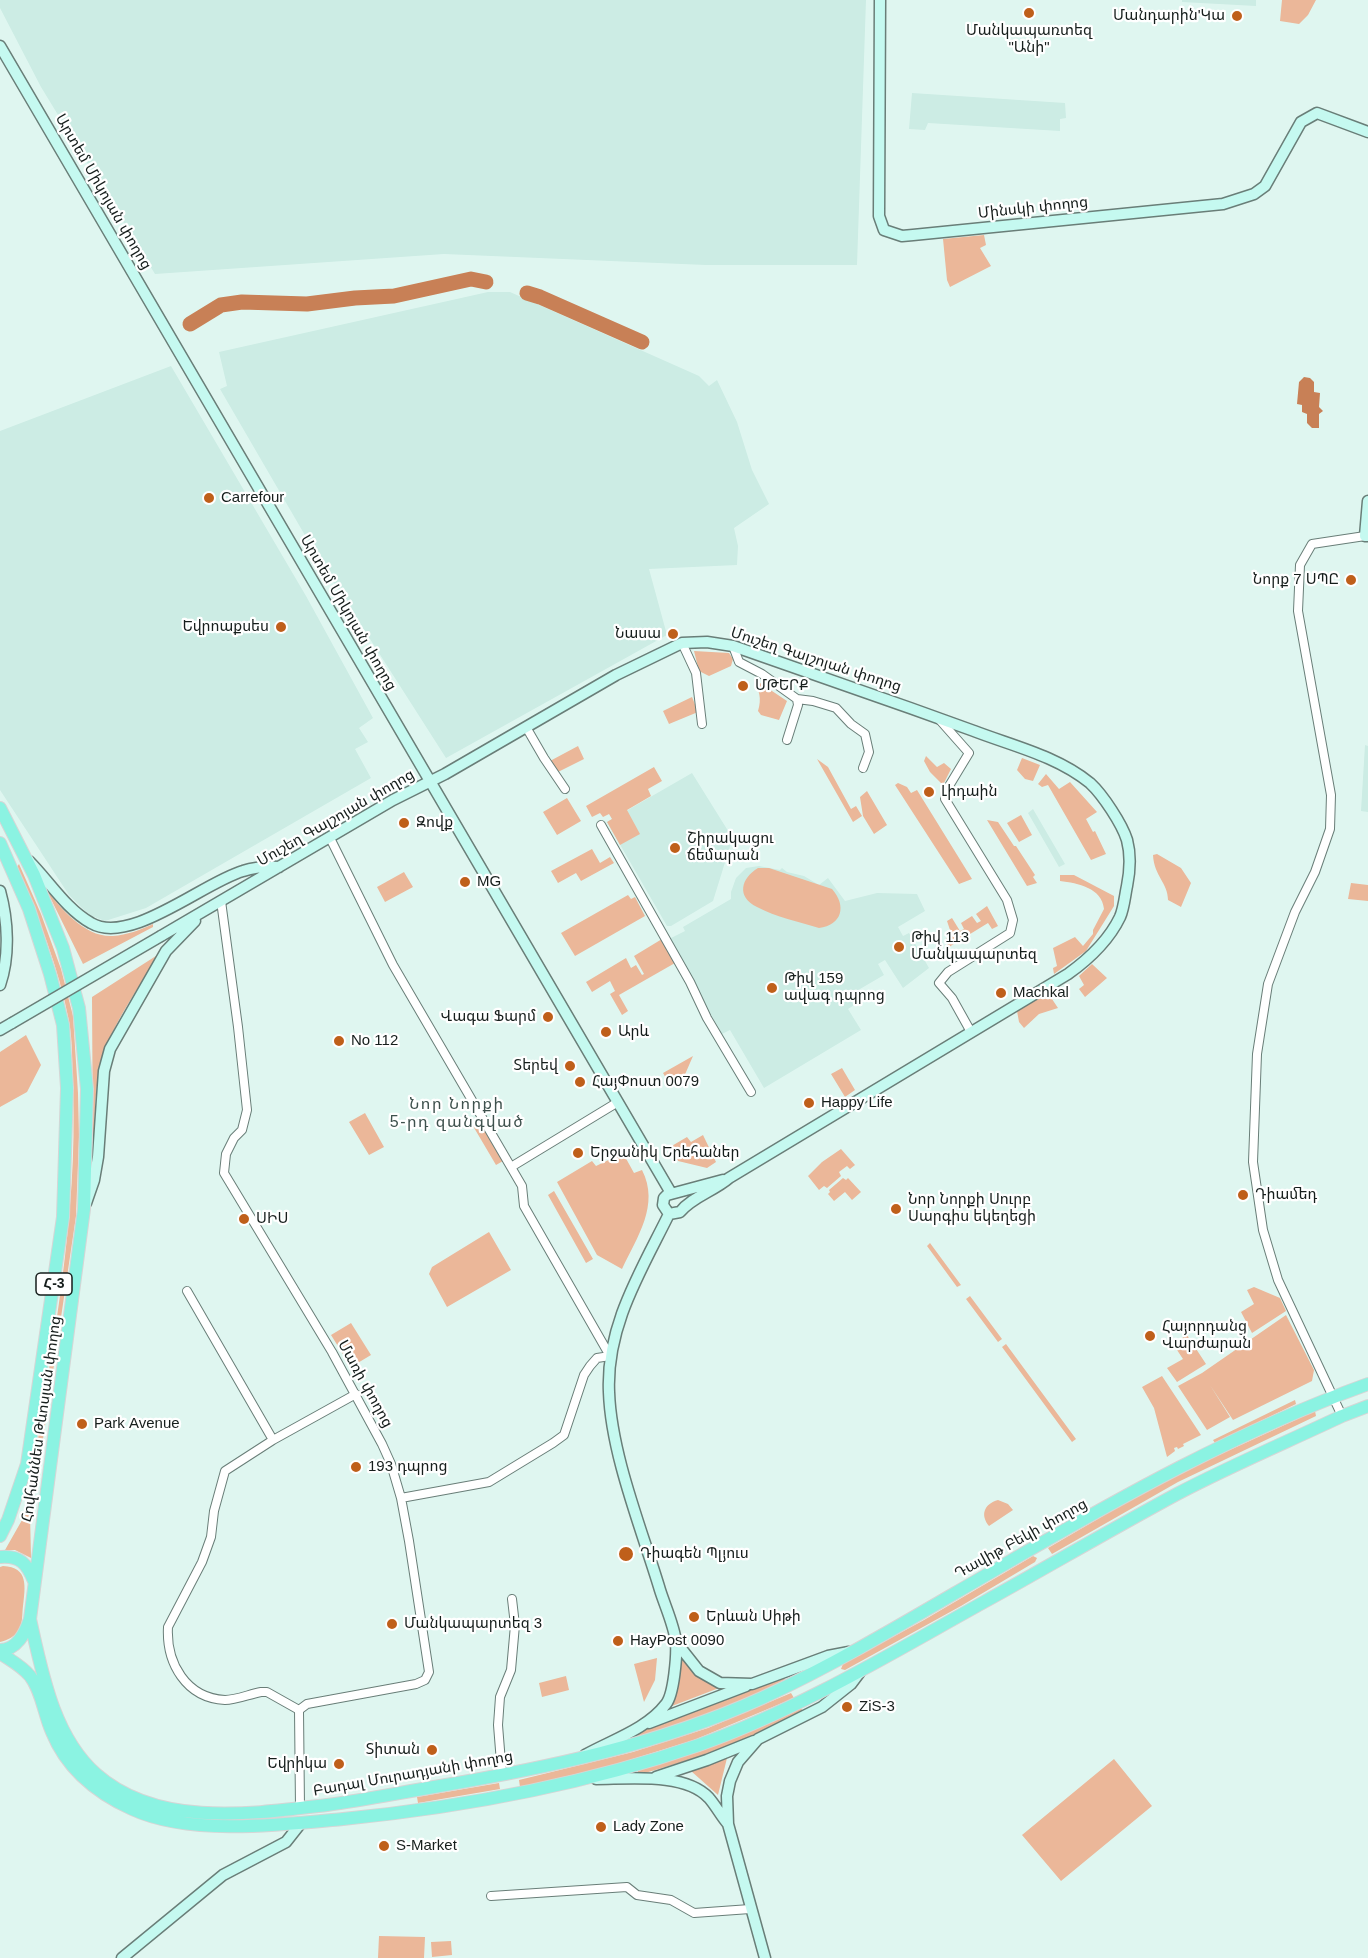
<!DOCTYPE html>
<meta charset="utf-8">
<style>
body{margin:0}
canvas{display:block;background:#dff6f0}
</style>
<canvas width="1368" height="1958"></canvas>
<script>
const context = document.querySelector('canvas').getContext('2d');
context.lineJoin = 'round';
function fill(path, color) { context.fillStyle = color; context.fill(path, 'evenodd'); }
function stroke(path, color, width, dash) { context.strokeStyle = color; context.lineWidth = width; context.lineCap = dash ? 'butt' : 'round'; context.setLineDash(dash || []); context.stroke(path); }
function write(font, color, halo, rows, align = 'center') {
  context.font = font + ' Helvetica,"Noto Sans Armenian",sans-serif'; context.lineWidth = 4.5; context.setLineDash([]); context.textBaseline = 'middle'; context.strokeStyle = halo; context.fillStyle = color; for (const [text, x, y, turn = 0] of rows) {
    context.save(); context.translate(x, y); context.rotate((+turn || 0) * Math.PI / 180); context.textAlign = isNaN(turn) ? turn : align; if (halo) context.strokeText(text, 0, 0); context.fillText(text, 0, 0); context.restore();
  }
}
fill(new Path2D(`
 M0,0H866L857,265H706L444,254L155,274L41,87L0,8Z
 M1182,0H1256V6L1182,2Z
 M912,93L1065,103L1066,118L1060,119V131L928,123L925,130L909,129Z
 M488,292H510L699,376L709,386L717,380L737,422L752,470L769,504L734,528L738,546L737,565L649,569L667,635L446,758L317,556L220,389L227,386L219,352Z
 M171,366L306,596L373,718L359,728L368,742L355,749L371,778L146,908L105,921L89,915L69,895L0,790V431Z
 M1365,745L1368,746V812L1361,811Z
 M692,773L730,834L732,840L713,901L671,926H667L607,822Z
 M1033,809L1065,864L1059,867L1028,813Z
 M759,866L780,870L782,868L787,872L804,876L819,885L828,878L845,901L877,893L917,894L925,911L898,927L903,936L909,933L929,968L903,988L885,960L878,964L884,975L860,989L865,998L848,1009L861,1030L764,1088L730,1030L722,1034L669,939L685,931L683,927L731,899V892L736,878L746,868Z`), '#ccece4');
fill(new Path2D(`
 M1282,0H1316L1308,15L1299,24L1280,21Z
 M984,235L986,245L980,248L991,266L950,287L947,280L943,239Z
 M694,651L729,653L733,659L731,666L709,676L699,671Z
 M754,679L787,701L779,720L761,715L758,711C762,698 759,691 754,679Z
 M692,697L698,712L669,724L663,711Z
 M578,746L584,759L556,773L550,761Z
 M926,756L937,767L944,763L951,769L943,785L930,772L924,761Z
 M1022,758L1040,765L1033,781L1025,779L1017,770Z
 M817,759L828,767L851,809L856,806L862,816L853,822Z
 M654,767L662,781L648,789L651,796L627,810L640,834L620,845L607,822L612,819L609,814L603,817L600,813L592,817L586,806Z
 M1046,774L1059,789L1070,782L1097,812L1086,819L1093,832L1095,831L1106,854L1091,860L1048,785L1042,787L1038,784Z
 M898,783L907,787L911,793L917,790L972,879L959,884L895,785Z
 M867,791L887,825L874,834L863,816L860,797Z
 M567,798L581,821L557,835L543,812Z
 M1021,815L1032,835L1019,842L1007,823Z
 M987,820L998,822L1014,846H1016L1035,875L1033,877L1037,883L1027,886Z
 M592,849L600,863L610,857L614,863L581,881L576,873L558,883L551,871Z
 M1157,854L1181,868L1191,883L1181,907L1168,900C1168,883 1154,876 1153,855Z
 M19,864L41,914L61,969L73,1016L78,1093L79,1137L76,1216L38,1473L33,1472C52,1345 78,1217 73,1089C72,1066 73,1043 69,1021C59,968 38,916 17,867Z
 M758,868H769L832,889C847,906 842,925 819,928C799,922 776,917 757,907C736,897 741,878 758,868Z
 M404,872L413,887L385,902L377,887Z
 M1060,875H1074L1114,896V906L1086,951L1054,974L1053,968L1057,966L1053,948L1075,937L1083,946L1093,934V930L1104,909C1102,888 1078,883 1060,881Z
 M1351,883L1368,885V901L1348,899Z
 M46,889C61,909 86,938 113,936C127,935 140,930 153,924V927L83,964Z
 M628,895L631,899L635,897L645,916L575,956L561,933Z
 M987,906L998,926L992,929L988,923L949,947L945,940L951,933L947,921L952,918L960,931L964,929L961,923L972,916L977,923L981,921L976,914Z
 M662,939L675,963L619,995L628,1011L622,1015L610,994L615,991L610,981L592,992L586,982L626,958L631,968L636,965L642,975L644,974L634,956Z
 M159,954C141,984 110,1028 102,1060C93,1092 95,1128 93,1161L92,997Z
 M1092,964L1107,978L1085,997L1079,989L1084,985L1079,976Z
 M1048,993L1058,1008L1039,1014L1024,1028L1019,1022L1017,1011Z
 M26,1035L41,1065L27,1092L0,1107V1052Z
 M693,1056L680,1086L676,1081L670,1085L663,1073Z
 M842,1068L855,1090L845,1097L831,1074Z
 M365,1113L384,1147L369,1155L349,1122Z
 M481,1122L503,1161L496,1165L473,1126Z
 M703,1135L716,1162L707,1168L678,1161L670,1147L687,1137L691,1142Z
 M841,1149L855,1165L850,1169L847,1166L839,1172L841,1176L827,1188L824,1186L819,1190L808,1176L822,1162Z
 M623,1153L634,1173L642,1170C660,1205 637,1237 622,1269L597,1255L557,1182L592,1161L596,1166Z
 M843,1178L846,1180L848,1178L861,1192L852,1200L845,1192L834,1201L828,1194L830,1192L829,1190Z
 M554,1191L593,1259L586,1263L548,1195Z
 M489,1232L511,1270L447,1307L429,1274L432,1267Z
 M930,1243L961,1285L957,1287L927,1246Z
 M1254,1287L1280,1298L1286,1311L1252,1333L1241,1312L1254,1304L1247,1290Z
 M970,1296L1002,1339L998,1342L966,1299Z
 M1286,1315L1314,1370L1312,1381L1233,1420L1210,1385L1230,1417L1207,1430L1178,1386L1202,1373Z
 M351,1323L371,1355L351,1367L331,1335Z
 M1187,1335L1206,1364L1177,1382L1167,1368L1183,1359L1173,1344Z
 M1006,1344L1076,1439L1072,1442L1002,1347Z
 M1162,1376L1201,1435L1183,1444L1184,1446L1178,1449L1177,1447L1174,1448L1175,1451L1167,1457L1154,1408L1142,1387Z
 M1295,1400L1296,1404L1215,1443L1213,1440Z
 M1315,1411L1316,1416L1178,1482L1052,1554L1048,1548L1132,1499L1208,1460Z
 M998,1500L1008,1504L1013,1510L989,1526C980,1515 984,1504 998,1500Z
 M26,1513L30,1514L31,1558L15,1550H5Z
 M1033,1556L1037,1558L1035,1562L961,1606L845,1670L841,1669L843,1664L924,1620Z
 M3,1566C29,1567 25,1587 23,1606C22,1613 23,1623 19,1629C15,1637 8,1640 0,1642V1567Z
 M680,1654L719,1688L672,1706L678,1683Z
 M657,1658L655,1680L644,1702L634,1664Z
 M566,1676L569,1690L542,1697L539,1683Z
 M783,1676L786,1682L720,1710L635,1738L634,1735L649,1727Z
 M791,1693L794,1698L694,1740L607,1767L520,1787L519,1780L633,1752L708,1728Z
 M801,1708L804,1713C750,1740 696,1759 638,1775V1771Z
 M727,1758L718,1795L691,1771Z
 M1114,1759L1152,1806L1061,1881L1022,1835Z
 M499,1783L500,1789L418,1803L417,1797Z
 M379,1936L425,1937L424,1958H378Z
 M451,1941L452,1955L432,1957L431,1942Z`), '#ebb799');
fill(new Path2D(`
 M1304,377L1310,378L1314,382V392L1320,393L1319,407L1323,411L1319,414V428H1312L1307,423V414L1302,412V405L1297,404L1299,382Z`), '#c88056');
stroke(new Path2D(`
 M527,293L540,297L642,342
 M190,324L221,305L242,302L307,304L355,298L394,296L471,279L486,282`), '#c88056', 15);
const street = new Path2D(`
 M682,643L696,673L702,724
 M733,646L739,662L762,674L797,699L798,705L787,740
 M797,699L813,701L836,708L851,724L865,734L869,752L863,768
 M938,718L969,753L946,791L945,799L1007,900L1013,920L1010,933L948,972L939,983L952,998L971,1032
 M526,727L544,758L565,789
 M601,825L690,982L707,1018L751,1092
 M330,838L393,965L522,1186L524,1206L610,1356L597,1358L590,1366L584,1375L564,1435L553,1443L489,1482L401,1498
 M221,901L238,1027L247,1110L242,1130L234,1138L226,1154L224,1173L332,1352L382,1444L391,1464L401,1498L409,1541L429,1672L425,1680L416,1684L307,1704L299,1710
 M511,1167L618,1102
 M187,1291L273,1440
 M1342,1416L1278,1280L1263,1230L1253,1162L1257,1054L1268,984L1295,912L1315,872L1330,829L1331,795L1298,611L1300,565L1312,544L1365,536
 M299,1710L267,1692H261C250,1694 236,1700 225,1700C186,1698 166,1663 168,1627L202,1562L211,1537L214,1511L225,1471L273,1440L356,1394
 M299,1710L300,1808
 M502,1775L498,1725L500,1697L511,1670L515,1625L512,1599
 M491,1896L627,1887L637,1895L671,1900L694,1913L750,1909`);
const secondary = new Path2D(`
 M880,0L879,216L884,230L902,236L913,235L1223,204L1254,194L1265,186L1301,122L1317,113L1368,132
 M0,46L671,1193
 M1368,501L1365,536H1368
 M29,861C49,881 66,909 91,923C130,946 204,882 243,871C255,867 266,866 279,867
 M0,891C8,920 10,956 0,985
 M161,936L393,800L445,774L616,675L682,643L707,642L733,646C814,674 894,702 974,731C1013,746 1057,756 1090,783C1103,795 1122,824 1127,840C1131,855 1130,871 1127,886C1125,895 1124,908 1120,917C1109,940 1089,959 1068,974L729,1178C714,1191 692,1197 680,1212L669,1214
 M0,1030L12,1023
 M86,1203L94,1180L98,1157L104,1071L110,1049L166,951L195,921
 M669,1214L663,1205L664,1198L667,1195L723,1180
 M676,1642L699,1671L720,1683L752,1684L828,1656L849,1652
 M649,1723L746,1686
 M585,1755C612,1740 647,1729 666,1704C674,1694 677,1655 676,1642C674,1625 665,1606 660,1590C642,1530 611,1454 609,1392C606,1326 641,1271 669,1214
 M656,1777L707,1760L754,1741
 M596,1779C628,1779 685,1772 709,1798C716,1806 721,1816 728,1824
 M122,1958L223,1875L286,1842L301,1823
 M765,1958L728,1824L727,1796L730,1781L738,1762L758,1739L822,1707L851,1684L860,1672`);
const primary = new Path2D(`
 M0,808L34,875L63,948L79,1008L87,1089L84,1209L30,1619C25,1633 17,1650 0,1650
 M0,843L29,909L50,974L63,1025L67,1088L63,1217L27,1464L8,1520L0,1536
 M0,1557C20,1555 27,1564 34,1581
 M30,1619C42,1672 53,1736 96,1774C157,1828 252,1814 327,1805C363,1800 398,1793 434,1787C546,1768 658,1745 762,1698C844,1660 922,1612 1000,1567C1117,1499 1240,1430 1368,1384
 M0,1653C10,1660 22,1666 30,1676C42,1691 44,1715 52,1732C67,1769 97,1793 132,1809C190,1836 281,1825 343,1819C464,1807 583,1785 699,1745C800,1709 892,1653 984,1602C1049,1566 1112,1529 1177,1494C1230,1466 1287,1442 1342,1416L1368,1406`);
stroke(street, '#697e78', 10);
stroke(secondary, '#697e78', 13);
stroke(primary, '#d5d6d6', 14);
stroke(street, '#fff', 8);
stroke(secondary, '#c5f9f0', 10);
stroke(primary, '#8bf3e2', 12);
const secondaryBridge = new Path2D(`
 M12,1023L161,936`);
stroke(secondaryBridge, '#697e78', 13, []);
stroke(secondaryBridge, '#c5f9f0', 10);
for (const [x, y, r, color] of [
 [1029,13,6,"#bf5f1a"],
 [1237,16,6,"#bf5f1a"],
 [209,498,6,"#bf5f1a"],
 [1351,580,6,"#bf5f1a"],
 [281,627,6,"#bf5f1a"],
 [673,634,6,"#bf5f1a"],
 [743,686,6,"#bf5f1a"],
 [929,792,6,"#bf5f1a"],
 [404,823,6,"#bf5f1a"],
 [675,848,6,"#bf5f1a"],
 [465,882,6,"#bf5f1a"],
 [899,947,6,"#bf5f1a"],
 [772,988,6,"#bf5f1a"],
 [1001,993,6,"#bf5f1a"],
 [548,1017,6,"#bf5f1a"],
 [606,1032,6,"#bf5f1a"],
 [339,1041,6,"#bf5f1a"],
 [570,1066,6,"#bf5f1a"],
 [580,1082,6,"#bf5f1a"],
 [809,1103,6,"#bf5f1a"],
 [578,1153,6,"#bf5f1a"],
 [1243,1195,6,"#bf5f1a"],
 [896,1209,6,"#bf5f1a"],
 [244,1219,6,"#bf5f1a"],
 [1150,1336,6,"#bf5f1a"],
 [82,1424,6,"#bf5f1a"],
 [356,1467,6,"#bf5f1a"],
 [626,1554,8,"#bf5f1a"],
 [694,1617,6,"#bf5f1a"],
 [392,1624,6,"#bf5f1a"],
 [618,1641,6,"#bf5f1a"],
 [847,1707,6,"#bf5f1a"],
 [432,1750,6,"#bf5f1a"],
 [339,1764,6,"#bf5f1a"],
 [601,1827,6,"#bf5f1a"],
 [384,1846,6,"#bf5f1a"]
]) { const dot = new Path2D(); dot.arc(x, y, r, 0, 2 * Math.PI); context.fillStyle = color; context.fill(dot); stroke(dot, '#fff', 2); }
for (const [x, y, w] of [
 [54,1284,36]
]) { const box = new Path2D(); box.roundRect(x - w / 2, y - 11, w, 22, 4.5); context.fillStyle = '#fff'; context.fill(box); stroke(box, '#161e1c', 1.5); }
write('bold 14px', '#161e1c', null, [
 ["Հ-3",54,1284]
]);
write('15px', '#161e1c', '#fff', [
 ["Մանդարին'Կա",1225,16,"right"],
 ["Մանկապառտեզ",1029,31,"center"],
 ["\"Անի\"",1029,48,"center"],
 ["Carrefour",221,498],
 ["Նորք 7 ՍՊԸ",1339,580,"right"],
 ["Եվրոաքսես",269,627,"right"],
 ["Նասա",661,634,"right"],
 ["ՄԹԵՐՔ",755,686],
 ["Լիդաին",941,792],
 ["Զովք",416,823],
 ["Շիրակացու",687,839],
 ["ճեմարան",687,856],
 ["MG",477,882],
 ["Թիվ 113",911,938],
 ["Մանկապարտեզ",911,955],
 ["Թիվ 159",784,979],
 ["ավագ դպրոց",784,996],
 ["Machkal",1013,993],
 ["Վագա Ֆարմ",536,1017,"right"],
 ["Արև",618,1032],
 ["No 112",351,1041],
 ["Տերեվ",558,1066,"right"],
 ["ՀայՓոստ 0079",592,1082],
 ["Happy Life",821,1103],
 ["Երջանիկ Երեհաներ",590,1153],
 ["Դիամեդ",1255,1195],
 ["Նոր Նորքի Սուրբ",908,1200],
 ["Սարգիս եկեղեցի",908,1217],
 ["ՍԻՍ",256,1219],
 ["Հայորդանց",1162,1327],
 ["Վարժարան",1162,1344],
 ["Park Avenue",94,1424],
 ["193 դպրոց",368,1467],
 ["Դիագեն Պլյուս",640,1554],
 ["Երևան Սիթի",706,1617],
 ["Մանկապարտեզ 3",404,1624],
 ["HayPost 0090",630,1641],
 ["ZiS-3",859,1707],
 ["Տիտան",420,1750,"right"],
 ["Եվրիկա",327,1764,"right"],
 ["Lady Zone",613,1827],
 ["S-Market",396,1846]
], 'left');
write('15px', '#161e1c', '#fff', [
 ["Արտեմ Միկոյան փողոց",103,192,60],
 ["Մինսկի փողոց",1033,208,-6],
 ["Արտեմ Միկոյան փողոց",348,613,60],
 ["Մուշեղ Գալշոյան փողոց",816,660,18],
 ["Մուշեղ Գալշոյան փողոց",336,818,-30],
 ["Մառի փողոց",365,1384,61],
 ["Հովհաննես Թևոսյան փողոց",42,1419,-82],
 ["Դավիթ Բեկի փողոց",1021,1539,-29],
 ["Բադալ Մուրադյանի փողոց",413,1774,-10]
]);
context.letterSpacing = '1.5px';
write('16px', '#3e514d', '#fff', [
 ["Նոր Նորքի",457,1105],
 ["5-րդ զանգված",457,1123]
]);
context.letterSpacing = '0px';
</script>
